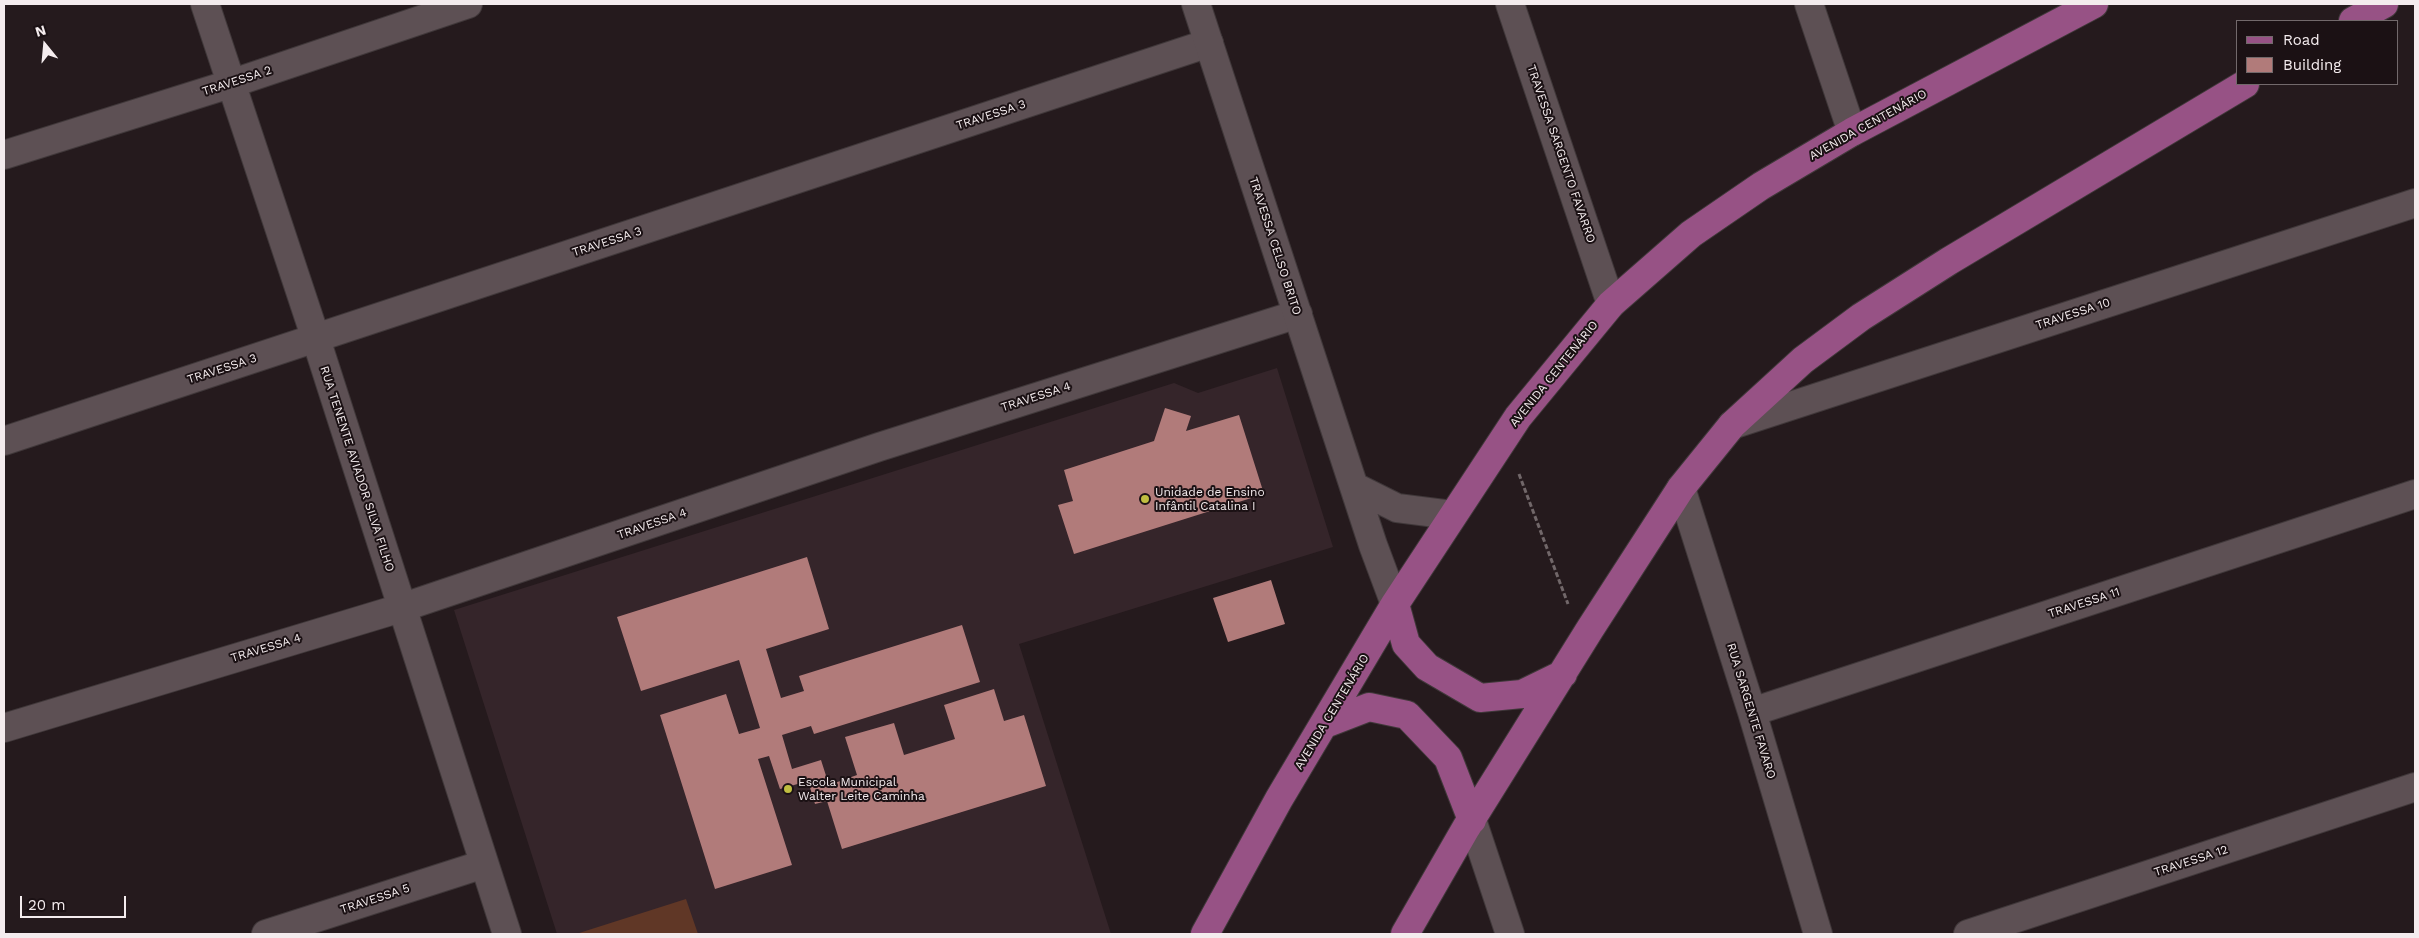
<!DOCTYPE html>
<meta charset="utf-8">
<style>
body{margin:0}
#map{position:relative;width:2419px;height:938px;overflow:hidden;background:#251a1d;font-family:"Work Sans",sans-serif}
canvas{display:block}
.frame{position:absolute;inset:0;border:5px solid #f4ecee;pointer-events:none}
.legend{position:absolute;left:2236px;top:20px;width:162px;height:65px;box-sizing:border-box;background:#1b1114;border:1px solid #72696b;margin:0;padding:6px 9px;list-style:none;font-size:15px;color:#f4ecee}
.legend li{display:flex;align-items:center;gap:10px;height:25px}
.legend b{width:25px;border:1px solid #72696b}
.north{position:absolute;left:20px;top:20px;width:50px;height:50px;-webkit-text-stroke:4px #1b1114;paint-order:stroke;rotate:343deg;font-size:14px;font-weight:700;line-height:20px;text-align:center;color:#f4ecee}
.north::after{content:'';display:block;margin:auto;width:18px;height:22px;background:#f4ecee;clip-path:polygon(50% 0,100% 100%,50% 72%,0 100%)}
.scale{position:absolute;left:20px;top:896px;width:106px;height:22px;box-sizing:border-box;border:2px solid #f4ecee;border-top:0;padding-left:6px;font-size:15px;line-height:18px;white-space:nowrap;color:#f4ecee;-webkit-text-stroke:4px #1b1114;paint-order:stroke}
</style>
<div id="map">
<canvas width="2419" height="938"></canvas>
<div class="frame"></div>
<ul class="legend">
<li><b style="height:6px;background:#975285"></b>Road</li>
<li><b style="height:14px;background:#b17b7a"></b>Building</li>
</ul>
<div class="north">N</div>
<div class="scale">20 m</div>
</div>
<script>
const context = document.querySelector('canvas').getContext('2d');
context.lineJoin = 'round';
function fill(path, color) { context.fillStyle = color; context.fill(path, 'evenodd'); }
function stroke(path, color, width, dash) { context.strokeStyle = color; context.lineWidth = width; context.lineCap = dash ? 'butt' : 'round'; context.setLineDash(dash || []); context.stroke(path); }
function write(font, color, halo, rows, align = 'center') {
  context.font = font + ' "Work Sans",sans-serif'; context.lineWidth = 4; context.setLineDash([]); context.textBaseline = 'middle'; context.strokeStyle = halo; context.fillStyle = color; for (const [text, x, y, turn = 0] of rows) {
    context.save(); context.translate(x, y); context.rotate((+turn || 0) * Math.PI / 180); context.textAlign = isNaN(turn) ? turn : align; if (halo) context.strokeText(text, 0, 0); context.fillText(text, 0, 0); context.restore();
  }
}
fill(new Path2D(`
 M1277,368L1333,547L1019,644L1111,934H557L454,610L1174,383L1198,393Z`), '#35252a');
fill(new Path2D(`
 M686,899L698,934H576Z`), '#603726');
fill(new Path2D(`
 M1165,408L1191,416L1186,431L1239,415L1264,494L1074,554L1058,505L1073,501L1064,470L1154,441Z
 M807,557L829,629L766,649L781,698L804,691L799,676L962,625L980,682L814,734L811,726L782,735L792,769L821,760L829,785L857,775L845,737L894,723L904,755L955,739L944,705L994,689L1004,721L1024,715L1046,786L842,849L827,801L815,804L808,781L780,789L769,756L758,759L792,865L715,889L660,715L726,694L739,734L760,728L739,660L641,691L617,617Z
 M1271,580L1285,624L1228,642L1213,598Z`), '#b17b7a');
const minor = new Path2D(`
 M205,4L316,339L507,934
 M1510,4L1611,304
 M1809,4L1852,132
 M4,155L230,84L468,4
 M1732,425L2415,203
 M4,441L1209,43
 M1681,488L1752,712L1818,934
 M1752,712L2415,494
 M4,728L401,608L879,447L1298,314
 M1472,820L1510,934
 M266,934L484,864
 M1968,934L2415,787`);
const tertiary = new Path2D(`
 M1196,4L1373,545L1395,604
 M1355,487L1397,508L1452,515`);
const primary = new Path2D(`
 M2353,21L2384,4
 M1395,604L1406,644L1427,667L1480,698L1522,694L1563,674
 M1325,724L1369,707L1407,715L1448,758L1472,820
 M1205,934L1279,799L1395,604L1518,417L1611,304L1691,234L1761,186L1852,132L2094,4
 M1405,934L1466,828L1590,629L1681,488L1732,425L1803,360L1861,317L1949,261L2245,84`);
stroke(minor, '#40383a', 30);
stroke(tertiary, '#40383a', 30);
stroke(primary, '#40383a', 30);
stroke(new Path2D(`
 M1519,474L1568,604`), '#716769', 3, [5, 2.5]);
stroke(minor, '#5d5054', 28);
stroke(tertiary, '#5d5054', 28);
stroke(primary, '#975285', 28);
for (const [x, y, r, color] of [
 [1145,499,5,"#c0be41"],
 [788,789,5,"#c0be41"]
]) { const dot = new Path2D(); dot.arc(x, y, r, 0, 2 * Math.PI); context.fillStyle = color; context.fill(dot); stroke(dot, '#1b1114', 2); }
write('12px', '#f4ecee', '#1b1114', [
 ["TRAVESSA 2",237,81,-18],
 ["TRAVESSA 3",991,115,-18],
 ["AVENIDA CENTENÁRIO",1868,125,-29],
 ["TRAVESSA SARGENTO FAVARRO",1561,154,71],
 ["TRAVESSA 3",607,242,-18],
 ["TRAVESSA CELSO BRITO",1275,246,72],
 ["TRAVESSA 10",2073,314,-18],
 ["TRAVESSA 3",222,369,-18],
 ["AVENIDA CENTENÁRIO",1554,374,-51],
 ["TRAVESSA 4",1036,397,-18],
 ["RUA TENENTE AVIADOR SILVA FILHO",357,469,72],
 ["TRAVESSA 4",652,524,-19],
 ["TRAVESSA 11",2084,603,-18],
 ["TRAVESSA 4",266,648,-17],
 ["RUA SARGENTE FAVARO",1751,711,73],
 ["AVENIDA CENTENÁRIO",1332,712,-59],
 ["TRAVESSA 12",2191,861,-18],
 ["TRAVESSA 5",375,899,-18]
]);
write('12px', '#f4ecee', '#1b1114', [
 ["Unidade de Ensino",1155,492],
 ["Infântil Catalina I",1155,506],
 ["Escola Municipal",798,782],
 ["Walter Leite Caminha",798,796]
], 'left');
</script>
